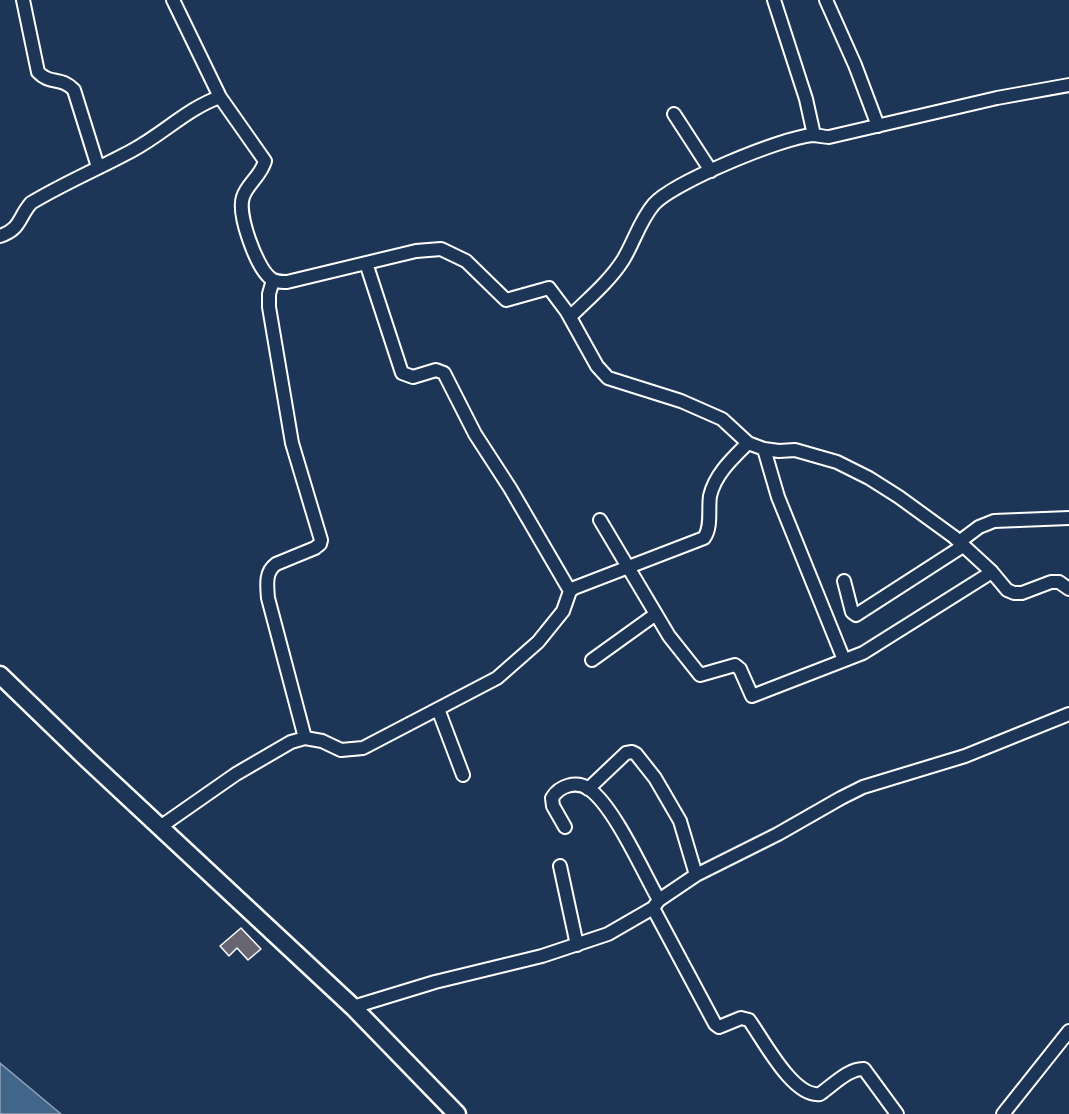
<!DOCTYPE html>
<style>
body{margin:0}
canvas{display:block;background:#1d3557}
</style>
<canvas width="1069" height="1114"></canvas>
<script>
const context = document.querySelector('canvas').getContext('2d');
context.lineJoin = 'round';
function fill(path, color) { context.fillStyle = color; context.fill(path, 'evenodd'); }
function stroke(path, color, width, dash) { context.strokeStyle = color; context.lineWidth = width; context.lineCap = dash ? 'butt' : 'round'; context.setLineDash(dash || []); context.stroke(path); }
const water = new Path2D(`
 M0,1063L61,1114H0Z`);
fill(water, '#426689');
stroke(water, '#8ea3b8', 1.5);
const building = new Path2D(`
 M241,928L261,949L248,960L237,948L229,956L220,946Z`);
fill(building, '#686572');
stroke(building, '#fff', 1.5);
const street = new Path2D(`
 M23,0L38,72C50,85 61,76 74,90L98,167
 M173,0L220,97
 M774,0L806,99L814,135
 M826,0L855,65L878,126
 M674,114L711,171
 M0,236C21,229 18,218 31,203C64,183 100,168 133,150C163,134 188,108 220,97L265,161C261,176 247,184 243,197C237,214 256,265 269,277C274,282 280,282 287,282L416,251L441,249L466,261L506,300L549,288L567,312L597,366L608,378L681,401L722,419L748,443L764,449L779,451L795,450L837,462L869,478L899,497L954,537L992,572L1007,590L1014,593H1022L1051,582H1059L1069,589
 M366,263L402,373L413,377L436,370L444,373L475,434L510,488L570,591
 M273,280L269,294V307L292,443L321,540L320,544L315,548L276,564C265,572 267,585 268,598L305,738
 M570,317C588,299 609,282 623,260C634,242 640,220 654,204C674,182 781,138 812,135C818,135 823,137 829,137L997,98L1069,85
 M764,449L778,497L844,660
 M600,520L669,636L700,675L735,665L740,669L752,696L863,653L992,572
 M959,542L979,527L994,521L1069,518
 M844,581L852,612L856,615L963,546
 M592,660L656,614
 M438,709L463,775
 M588,789L626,753L632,752L636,754L655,778L680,821L696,875
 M160,827L236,774L291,742L305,738L322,741L341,750L363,748L497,678L538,642L563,611L570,591L574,588L704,538C712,527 708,510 710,496C715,474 733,458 748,443
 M565,827L553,806L552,798C559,786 576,780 589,789C614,806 643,872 659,900
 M560,866L577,945
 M653,908L715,1024L719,1027L741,1018L749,1020C763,1039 793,1098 820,1094C833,1085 849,1068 864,1069L897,1114
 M353,1007L435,982L542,956L608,934L653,908L659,900L696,875L778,834L841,798L863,787L965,756L1069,714
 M1003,1114L1069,1031`);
const secondary = new Path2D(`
 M0,675L87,759L353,1007L457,1114`);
stroke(street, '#fff', 16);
stroke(secondary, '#fff', 21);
stroke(street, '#1d3557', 12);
stroke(secondary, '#1d3557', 16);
</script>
